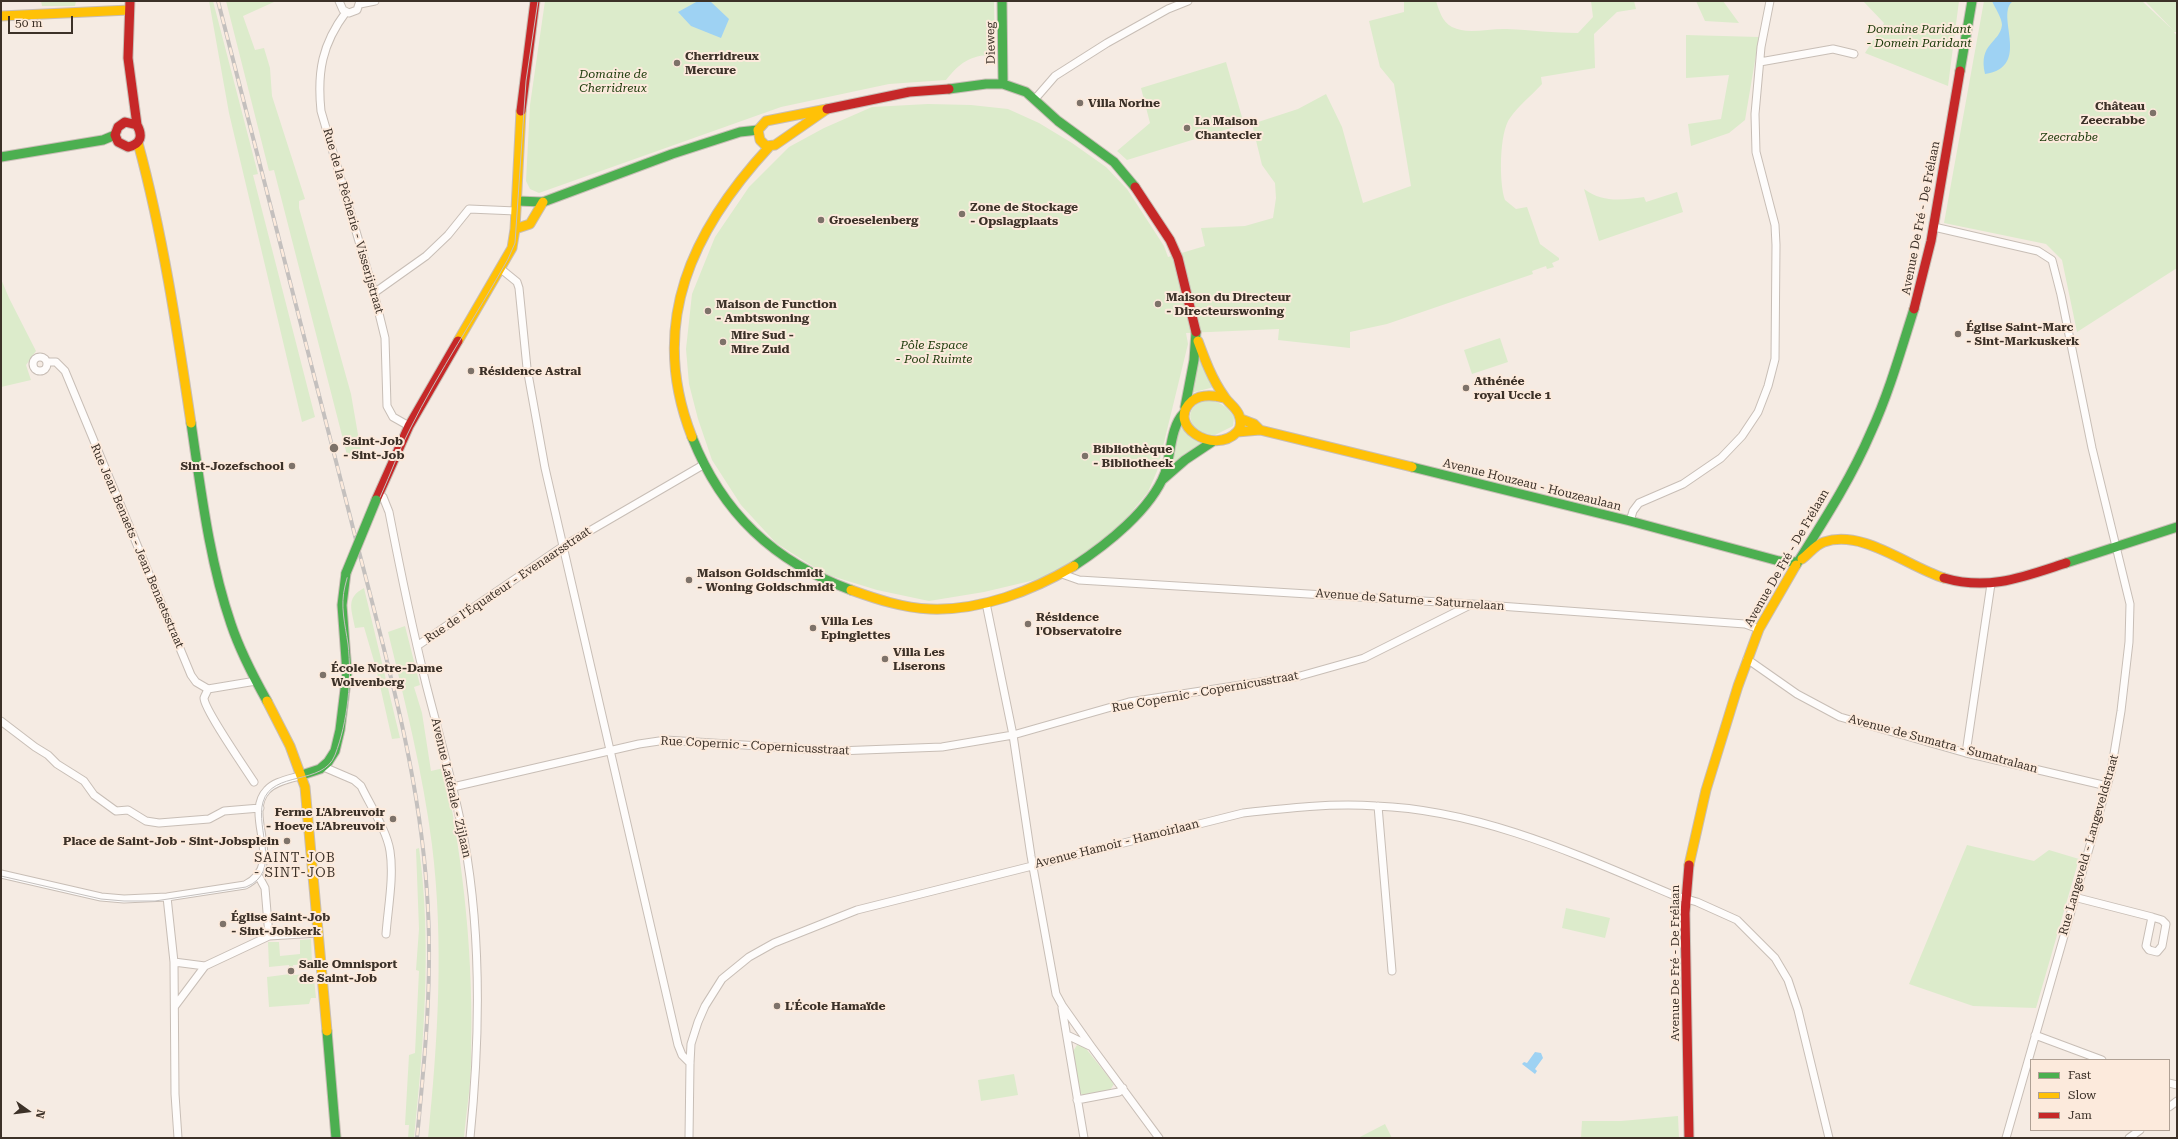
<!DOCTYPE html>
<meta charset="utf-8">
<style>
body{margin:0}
#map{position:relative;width:2178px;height:1139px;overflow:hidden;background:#f5ebe3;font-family:"Roboto Serif",serif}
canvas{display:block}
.frame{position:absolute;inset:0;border:2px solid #3c3128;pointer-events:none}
.legend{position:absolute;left:2030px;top:1059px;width:140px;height:72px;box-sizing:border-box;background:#fceadc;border:1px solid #afa094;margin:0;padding:5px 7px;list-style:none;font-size:12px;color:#3c3128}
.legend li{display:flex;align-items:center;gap:8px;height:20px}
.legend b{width:20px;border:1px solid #afa094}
.north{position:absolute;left:8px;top:1091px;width:40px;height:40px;-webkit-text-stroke:3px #fceadc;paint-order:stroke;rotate:104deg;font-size:11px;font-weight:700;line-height:16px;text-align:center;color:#3c3128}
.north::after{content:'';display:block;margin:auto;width:14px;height:18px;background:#3c3128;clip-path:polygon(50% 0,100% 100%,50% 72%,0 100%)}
.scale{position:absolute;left:8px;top:16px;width:65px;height:18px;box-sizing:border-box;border:2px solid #3c3128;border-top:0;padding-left:5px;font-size:12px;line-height:14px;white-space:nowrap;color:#3c3128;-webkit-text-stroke:3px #fceadc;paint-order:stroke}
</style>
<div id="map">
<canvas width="2178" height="1139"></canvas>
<div class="frame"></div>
<ul class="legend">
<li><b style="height:5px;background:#4caf50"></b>Fast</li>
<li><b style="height:5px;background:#ffc107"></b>Slow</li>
<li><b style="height:5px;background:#c62828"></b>Jam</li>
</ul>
<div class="north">N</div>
<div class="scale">50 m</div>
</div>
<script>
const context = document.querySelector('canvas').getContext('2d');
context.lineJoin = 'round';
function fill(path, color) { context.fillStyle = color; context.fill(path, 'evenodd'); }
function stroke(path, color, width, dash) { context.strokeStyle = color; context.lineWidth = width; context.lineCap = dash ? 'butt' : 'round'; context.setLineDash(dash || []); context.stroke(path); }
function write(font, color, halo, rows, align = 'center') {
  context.font = font + ' "Roboto Serif",serif'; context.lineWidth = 4; context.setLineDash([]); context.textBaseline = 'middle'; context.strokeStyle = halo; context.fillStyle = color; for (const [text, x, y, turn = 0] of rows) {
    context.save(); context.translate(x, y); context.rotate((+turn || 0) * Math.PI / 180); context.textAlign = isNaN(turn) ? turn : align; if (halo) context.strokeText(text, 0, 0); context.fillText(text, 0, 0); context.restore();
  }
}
fill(new Path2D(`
 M41,1H76L75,6H42Z
 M209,1H213L258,174L253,175L315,417L302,422L229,113Z
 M226,1L274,2L243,16L255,50L264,48L270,68L272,96L305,199L299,201V208L351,394L361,452L347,455L274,170L269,171Z
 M545,1H994L995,55C972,54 960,62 946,80L889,84L781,107L539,193L530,189L526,181L530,105Z
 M1404,1H1436C1439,10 1442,22 1452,27C1467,35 1490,28 1507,29C1531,30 1554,33 1578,33L1593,17L1591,1H1634L1636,9L1617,12L1594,34L1595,68L1541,77L1542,84C1532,95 1519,105 1510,118C1499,132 1499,184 1505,200L1516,209L1527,207L1540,244L1559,258V260L1552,263L1554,267L1547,269L1546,266L1532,271L1533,274L1387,324L1350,332V348L1278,340L1279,329L1186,333L1188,344L1157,471L1148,492L1120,526L1074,562L1039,579L984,592L929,601L877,590L825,574L776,543L741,505L712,460L698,419L689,384L686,349L692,294L715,237L749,187L789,147L824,128L872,107L928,104L971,105L1008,109L1039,123L1072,143L1106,167L1127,189L1164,246L1168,257L1205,246L1201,228L1245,226L1273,218L1276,198L1275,183L1262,165L1252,124L1298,109L1326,94L1342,127L1363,203L1411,186L1394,84L1380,67L1369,21L1404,12Z
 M1696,1H1723L1739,23L1705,21Z
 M1863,1H1959L1948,86L1865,53L1884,23Z
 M1984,1H2142L2174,31L2145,1H2177V32H2174L2177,36V268L2077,332L2062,260L2046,244L1944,223Z
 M1686,35L1759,37L1745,120L1729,133L1691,146L1688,124L1721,119L1729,75L1686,78Z
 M1226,62L1244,124L1127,160L1117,151L1150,123L1141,88Z
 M1584,189C1603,203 1622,200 1644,197L1646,202L1677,192L1683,212L1599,241Z
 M1,279L9,298L36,351L26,365L31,380L1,387Z
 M1500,338L1508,362L1472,374L1464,350Z
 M1199,360L1214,387L1191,393L1198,360Z
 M1205,399C1218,401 1226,405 1234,417L1233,426L1215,435H1201C1187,421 1185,409 1205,399Z
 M1180,422L1190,436L1201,443L1172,464Z
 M364,588L400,738L392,739L376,668L364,627L355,628C352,610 345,598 364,588Z
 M405,626L420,685L414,687L422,713L431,771L444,768C464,865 474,960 471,1060C471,1086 466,1112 464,1138H428C438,1041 444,942 432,845C423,773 405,702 388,632Z
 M1967,845L2034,861L2049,850L2079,859L2036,1008L1973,1006L1909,984Z
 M419,848C432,944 424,1042 414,1138H408L409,1125H405L409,1055L415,1053L419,971L416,970L419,929L416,849Z
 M1566,908L1610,918L1605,938L1562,928Z
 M311,939L312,964L293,965L294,975L307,974L310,979H314L316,998H311L309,1004L269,1007L267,977L290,974L289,965L269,967L268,942H279L280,956L300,954V940Z
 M1077,1045L1084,1046L1114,1084L1110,1090L1083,1095L1079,1092L1072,1053Z
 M1014,1074L1018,1095L981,1101L978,1080Z
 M1678,1116L1679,1138H1581L1582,1121H1621Z
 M1385,1124L1392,1138H1358Z`), '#dcebcb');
fill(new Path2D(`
 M698,1H710L729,19L721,38L691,26L678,12Z
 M1992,1H2013C1994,15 2033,67 1985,74C1978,43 2000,43 2002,25C2002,18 1995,8 1992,1Z
 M1535,1052L1541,1053L1543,1058L1535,1069L1537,1071L1535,1074L1522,1064L1524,1062L1527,1063Z`), '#9ed2f3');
const street = new Path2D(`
 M339,1L343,10L349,13L357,10L360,1
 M360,4L375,1
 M346,12C322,44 317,72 321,111L374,293L385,338L387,406L393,417L409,426
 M1760,62L1833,49L1854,54
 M1035,99L1055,76L1107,43L1168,9L1188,1
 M1934,227L2038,251L2052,260L2061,295L2092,448L2130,604L2129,642L2121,711L2111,772L2006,1138
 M501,269L517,282L519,288L527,368L545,468L678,1045L682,1055L690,1063
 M374,293L426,256L448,235L469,209L516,211
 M33 364a7 7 0 1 1 14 0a7 7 0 1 1-14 0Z
 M47,362H56L65,371L191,675L196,682L208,689L256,681
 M379,494L383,497L389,512C400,569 412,627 426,684C439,735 454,786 464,839C482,937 480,1039 470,1138
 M1630,521L1633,511L1639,503L1683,484L1721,458L1742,436L1758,412L1768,386L1775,359L1776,245L1775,225L1756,152L1755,114L1761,47L1770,1
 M1062,574L1079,580L1472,604L1745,624L1759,629
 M986,603L1013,735L1031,856L1056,994L1062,1005L1091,1046L1159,1138
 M417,646L562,547L703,465
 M1747,659L1797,694L1840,717L1966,753L2107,786
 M208,689C207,692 205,695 204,698C204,709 245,768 254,782
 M1,721L35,747L48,755L57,764L84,781L94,795L116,811L128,810L146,821L159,823L209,819L224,811L260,808
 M1966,753L1991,584
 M324,765L326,768L354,780L361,786C370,805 387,831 390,851C394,877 388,907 386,934
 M453,787L639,744L666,740L837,751L942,747L1013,735L1129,702L1300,676L1364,658L1472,604
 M1378,806L1392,971
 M1,874L101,897L124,899L167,897L245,885C287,864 242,816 267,790C275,781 291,779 302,775
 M258,875L265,888L269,936L318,933
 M167,897L174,962L175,1094L178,1138
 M2074,897L2152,917
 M2152,917L2162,920L2166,924L2162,946L2157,952L2149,950L2146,946Z
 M174,962L205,966
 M175,1006L205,966L269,936
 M1062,1008L1084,1138
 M1067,1035L1090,1046
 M2035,1035L2102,1060
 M2169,1083L2177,1085
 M1077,1100L1119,1092L1123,1088
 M2169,1107L2177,1101
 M689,1138L690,1063L691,1044L698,1022L705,1006L722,979L749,957L774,943L857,910L1243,813C1287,808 1332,803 1376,806C1481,810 1578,855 1673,895L1697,902L1737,920L1775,958L1788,980L1798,1010L1829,1138
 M2129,1138L2140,1130`);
const fast = new Path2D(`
 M1002,1L1003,84
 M1960,71L1972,1
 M949,89L986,84H1003L1026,92L1058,121L1114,162L1135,187
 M1,157L103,140L115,135
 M517,201L543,202L672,154L740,132L758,130
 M1185,407L1194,360L1196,332
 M191,423C201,490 209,560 231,624C240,651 253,676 267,701
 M692,437C722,513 774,562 851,590
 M1412,467L1630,521L1779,561L1797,562
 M1162,480L1185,460L1212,442
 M2066,563L2177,527
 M1796,565C1823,522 1851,479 1871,432C1889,393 1901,350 1914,309
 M1074,566C1106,545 1151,510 1165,473C1171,455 1170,427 1184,413
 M302,775L320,769L328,762L335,751L340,730L347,673L342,605L346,573
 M327,1031L336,1138`);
const slow = new Path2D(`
 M1,16L129,10
 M827,109L766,121L758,130L760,140L766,146L775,145L827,109
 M138,143C163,235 177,329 191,423
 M515,229L530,224L543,202
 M458,341L512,248L515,229L521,111
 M1198,341C1205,360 1212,379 1224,396C1228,403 1236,407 1239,415C1241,421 1241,428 1237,432C1214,456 1165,425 1192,401C1201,394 1213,395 1224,398
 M1241,419L1254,424L1260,430
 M1237,432L1260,430L1412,467
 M692,437C647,323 693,229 770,146
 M1802,559C1809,554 1815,545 1824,542C1863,529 1908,567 1944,578
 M851,590C876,599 903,608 930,609C980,611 1032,591 1074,566
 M267,701L290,746L305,787L327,1031
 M1689,865L1706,790L1738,686L1759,629L1796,565`);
const jam = new Path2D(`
 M130,1L128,58L137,125C143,136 141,144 128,147L118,142L115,135L118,127L125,122L137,125
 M827,109L909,92L949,89
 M521,111L535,1
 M1135,187L1170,240L1178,258L1196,332
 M1914,309L1931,241L1960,71
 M376,500L409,426L458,341
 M1944,578C1989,591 2023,577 2066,563
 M1689,1138L1685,913L1689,865`);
stroke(street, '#c8beb6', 9);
stroke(fast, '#c8beb6', 11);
stroke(slow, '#c8beb6', 11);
stroke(jam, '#c8beb6', 11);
stroke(street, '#fefcfb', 7);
stroke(fast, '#4caf50', 9);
stroke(slow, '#ffc107', 9);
stroke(jam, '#c62828', 9);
stroke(new Path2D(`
 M1,876L101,899L124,901H155L246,887C283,872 255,829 263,802C272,770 323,786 335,755C348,721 352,679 348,644C345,624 340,606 345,586C352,555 368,524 381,495C391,473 399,450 410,429C439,371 476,316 508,259L515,243L526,81L538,1`), '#c4c0be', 1);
const rail = new Path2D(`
 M218,1C262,173 306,344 350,516C381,640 419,765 427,893C433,975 425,1057 417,1138`);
stroke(rail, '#c4c0be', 4);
stroke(rail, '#fceadc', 2.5, [8]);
const fastBridge = new Path2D(`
 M346,573L376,500`);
stroke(fastBridge, '#c8beb6', 11, []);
stroke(fastBridge, '#4caf50', 9);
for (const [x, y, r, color] of [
 [677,63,4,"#7d7269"],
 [1080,103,4,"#7d7269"],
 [2153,113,4,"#7d7269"],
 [1187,128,4,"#7d7269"],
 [962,214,4,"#7d7269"],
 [821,220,4,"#7d7269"],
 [1158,304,4,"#7d7269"],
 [708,311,4,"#7d7269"],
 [1958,334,4,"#7d7269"],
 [723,342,4,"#7d7269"],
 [471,371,4,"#7d7269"],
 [1466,388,4,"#7d7269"],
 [334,448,5,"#7d7269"],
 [1085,456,4,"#7d7269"],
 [292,466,4,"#7d7269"],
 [689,580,4,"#7d7269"],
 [1028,624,4,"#7d7269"],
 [813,628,4,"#7d7269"],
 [885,659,4,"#7d7269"],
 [323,675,4,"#7d7269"],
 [393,819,4,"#7d7269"],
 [287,841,4,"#7d7269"],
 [223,924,4,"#7d7269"],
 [291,971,4,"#7d7269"],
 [777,1006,4,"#7d7269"]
]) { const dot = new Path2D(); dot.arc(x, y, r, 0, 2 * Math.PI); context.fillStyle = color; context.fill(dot); stroke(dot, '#fceadc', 1.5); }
write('italic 12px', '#1b3909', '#fceadc', [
 ["Domaine Paridant",1919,29],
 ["- Domein Paridant",1919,43],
 ["Domaine de",613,74],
 ["Cherridreux",613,88],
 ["Zeecrabbe",2069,137],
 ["Pôle Espace",934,345],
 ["- Pool Ruimte",934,359]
]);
write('12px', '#3c3128', '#fceadc', [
 ["Dieweg",991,43,-91],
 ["Avenue De Fré - De Frélaan",1921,218,-79],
 ["Rue de la Pêcherie - Visserijstraat",353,221,74],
 ["Avenue Houzeau - Houzeaulaan",1532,485,14],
 ["Rue Jean Benaets - Jean Benaetsstraat",137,546,67],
 ["Avenue De Fré - De Frélaan",1787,558,-60],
 ["Rue de l'Équateur - Evenaarsstraat",508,585,-34],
 ["Avenue de Saturne - Saturnelaan",1410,600,4],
 ["Rue Copernic - Copernicusstraat",1205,692,-10],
 ["Avenue de Sumatra - Sumatralaan",1943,744,15],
 ["Rue Copernic - Copernicusstraat",755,746,3],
 ["Avenue Latérale - Zijlaan",451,788,77],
 ["Avenue Hamoir - Hamoirlaan",1117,844,-14],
 ["Rue Langeveld - Langeveldstraat",2089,845,-74],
 ["Avenue De Fré - De Frélaan",1675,963,-90]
]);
write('bold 12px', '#3c3128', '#fceadc', [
 ["Cherridreux",685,56],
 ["Mercure",685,70],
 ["Villa Norine",1088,103],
 ["Château",2145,106,"right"],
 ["Zeecrabbe",2145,120,"right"],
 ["La Maison",1195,121],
 ["Chantecler",1195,135],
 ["Zone de Stockage",970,207],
 ["- Opslagplaats",970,221],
 ["Groeselenberg",829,220],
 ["Maison du Directeur",1166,297],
 ["- Directeurswoning",1166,311],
 ["Maison de Function",716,304],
 ["- Ambtswoning",716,318],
 ["Église Saint-Marc",1966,327],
 ["- Sint-Markuskerk",1966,341],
 ["Mire Sud -",731,335],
 ["Mire Zuid",731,349],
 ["Résidence Astral",479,371],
 ["Athénée",1474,381],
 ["royal Uccle 1",1474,395],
 ["Saint-Job",343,441],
 ["- Sint-Job",343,455],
 ["Bibliothèque",1093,449],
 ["- Bibliotheek",1093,463],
 ["Sint-Jozefschool",284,466,"right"],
 ["Maison Goldschmidt",697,573],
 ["- Woning Goldschmidt",697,587],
 ["Résidence",1036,617],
 ["l'Observatoire",1036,631],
 ["Villa Les",821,621],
 ["Epinglettes",821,635],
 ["Villa Les",893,652],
 ["Liserons",893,666],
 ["École Notre-Dame",331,668],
 ["Wolvenberg",331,682],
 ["Ferme L'Abreuvoir",385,812,"right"],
 ["- Hoeve L'Abreuvoir",385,826,"right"],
 ["Place de Saint-Job - Sint-Jobsplein",279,841,"right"],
 ["Église Saint-Job",231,917],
 ["- Sint-Jobkerk",231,931],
 ["Salle Omnisport",299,964],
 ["de Saint-Job",299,978],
 ["L'École Hamaïde",785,1006]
], 'left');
context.letterSpacing = '1px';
write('13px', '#3c3128', '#fceadc', [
 ["SAINT-JOB",295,858],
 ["- SINT-JOB",295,873]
]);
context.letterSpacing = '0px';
</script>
